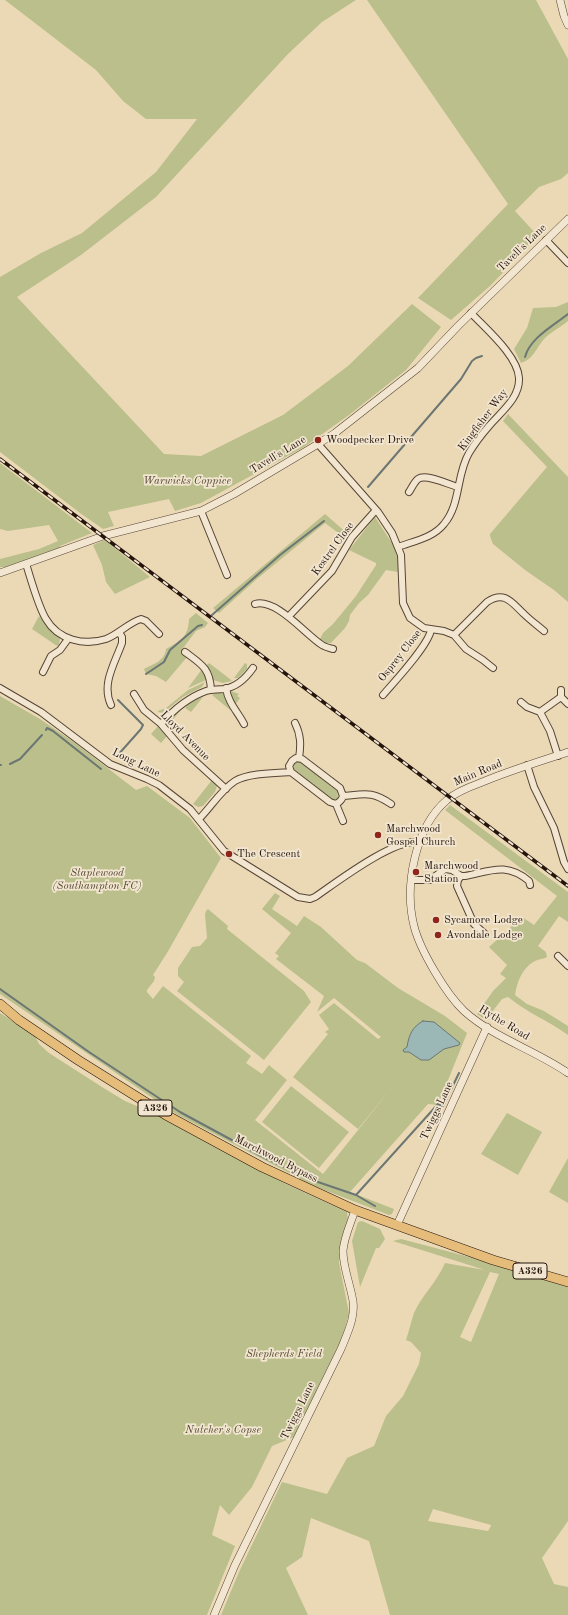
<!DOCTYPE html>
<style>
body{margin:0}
canvas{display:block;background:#ebd9b6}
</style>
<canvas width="568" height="1615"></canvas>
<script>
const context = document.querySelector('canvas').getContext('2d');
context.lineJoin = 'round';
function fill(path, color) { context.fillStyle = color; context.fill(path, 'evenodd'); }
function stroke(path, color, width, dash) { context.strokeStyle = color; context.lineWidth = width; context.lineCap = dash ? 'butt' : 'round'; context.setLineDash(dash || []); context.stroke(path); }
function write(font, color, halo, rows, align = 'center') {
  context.font = font + ' "Old Standard TT",serif'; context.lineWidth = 3.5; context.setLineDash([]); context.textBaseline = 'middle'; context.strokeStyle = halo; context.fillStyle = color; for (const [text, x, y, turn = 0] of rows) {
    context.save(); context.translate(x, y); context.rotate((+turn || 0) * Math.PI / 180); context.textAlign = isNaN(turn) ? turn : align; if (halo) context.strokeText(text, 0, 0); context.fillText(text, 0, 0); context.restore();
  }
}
fill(new Path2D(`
 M5,0H356L322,22L288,54L156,197L81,255L17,297L164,454L201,456L283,415L348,366L412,304L441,327L406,370L349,415L304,447L201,503L175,511L169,499L108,512L114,526L103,529L80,513L0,452V277L41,253L82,233L156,172L197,119H146L123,101L96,70Z
 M367,0H536L568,59V173L561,179L539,187L515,211L538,236L490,286L451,320L418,298L508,204Z
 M568,302V321C561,327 551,332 545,338C535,349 535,358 521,363L514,349L527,328L533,308L556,307Z
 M508,414L568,477V602L554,590L525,570L493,544L490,536V534L547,467L503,421Z
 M0,463L92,533L60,546L61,548L6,567H0V559L39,549L58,541L49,525L8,531L0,529Z
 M325,514L348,534L345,538L325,523L258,578L219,613L213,608Z
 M375,517L395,548L397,556L398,572L386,570L368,595L359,603L350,615L349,621L345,628L331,643H327L320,639L323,633L333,624L356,596L376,565V563L349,550Z
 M105,540L150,577L115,594L106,582L102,565L93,545Z
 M196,613L208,623L205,627L196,631L180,652L187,657L166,682L156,676L146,674L144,669C153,664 165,661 166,649C181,640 188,638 189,619Z
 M39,616L60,638L59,645L57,646L32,629Z
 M209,663L230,679L232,681L223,683L213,680L207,665Z
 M245,663L247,664V669L238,678H234Z
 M202,669L205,671L206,680L188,688Z
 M205,682L202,687L183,697L163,713L158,712V711L166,708L188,690Z
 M231,691L239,694L237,696L240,698L235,705L230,695Z
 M219,692L223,694L230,707L236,712L235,714L212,695Z
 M0,696L40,719L75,743L136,790L147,786L190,818L221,858L167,953L153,975L155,977L154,981L147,990V992L153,999L163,986L251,1056L246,1063L262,1074L269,1065L287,1080L255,1120L323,1174L393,1086L358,1129L293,1077L328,1034L325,1032L329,1029L319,1015L334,1003L378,1039L381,1037L334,998L317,1012L324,996L276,959L279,956L275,953L291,933L262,909L275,893L280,896L272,909L297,926L304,916L321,927L357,960L365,963L398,988L445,1016L467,1033L438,1105L428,1104L350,1192L394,1209L392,1214L389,1215L314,1186L176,1114L0,994Z
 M203,697L191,712L185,708L190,702Z
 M189,700L167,727L166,724L168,720Z
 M158,726L167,736L161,743L151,734Z
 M300,761L337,791L338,798L336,800L331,799L294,769V764Z
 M212,780L217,786L215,792L203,806L198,807L193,804Z
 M450,805L568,892V922L559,916L538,946L546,952L547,957C544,959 539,959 535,961C523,967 517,981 515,995L527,1004L544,1011L568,1026V1035C549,1021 526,1012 508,997L502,999L486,1020L477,1014L493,991L506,978L500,974L507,965L489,947L522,917L534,925L557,896L445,810Z
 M208,909L228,926L227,929L304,991L311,1002L264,1060L177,991L184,982L178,976V968L192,947L200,946L207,938L205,914L206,911Z
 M0,1013L34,1034L39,1044L49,1053L102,1087L125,1101L151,1112L192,1133L286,1184L347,1212L348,1219L342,1237L339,1263L349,1313L343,1336L294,1437L272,1446L252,1487L229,1515L220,1505L212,1535L235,1546L207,1615H0Z
 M291,1086L349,1132L319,1168L262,1122Z
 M507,1113L542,1132L518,1175L481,1154Z
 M568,1158V1203L549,1192Z
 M362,1221L380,1229L385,1239L379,1248H376L360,1287L352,1241L358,1222Z
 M401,1239L477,1259L568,1287V1521L542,1558L554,1584L568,1587V1615H390L369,1541L311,1518L302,1557L286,1568L308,1615H221L239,1572L282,1482L327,1494L347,1458L374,1446L386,1416L403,1396L419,1364L421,1353L411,1342L406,1340C409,1331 411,1322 414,1313C422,1295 437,1282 445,1263L485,1270L393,1241ZM490,1272L499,1274L471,1342L460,1337ZM433,1509L491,1525V1526L488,1531L428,1521Z`), '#babf8c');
const water = new Path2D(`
 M423,1021L434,1022L460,1043L459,1045L444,1049L429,1060H421L409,1052H404L403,1050L407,1047C409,1035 412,1027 423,1021Z`);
fill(water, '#9bb8b7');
stroke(water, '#6c7673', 1);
stroke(new Path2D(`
 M525,357C530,338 553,326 568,314
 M368,487L461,379L472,361L476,358L482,356
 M212,615L280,555L324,521
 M146,674L164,662L170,650L198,626L202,625
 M46,730L47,728L53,731L101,769
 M117,756L141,729L143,725L118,700
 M10,764L20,759L42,735
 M0,765H1
 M0,989L89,1052L180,1112L265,1158L315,1181L356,1195L375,1206
 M356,1195L438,1104L443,1106L459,1073`), '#6c7673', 2);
const minor = new Path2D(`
 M546,240L568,263
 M318,444L378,512L392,533L401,555L403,603L410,618L424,628L444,631L454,635L466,649L483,660L493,668
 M409,492C412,488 414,482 418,479C426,473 449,485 458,487
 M201,511L227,575
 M398,547C414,541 433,538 444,524C461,504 456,475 469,453C475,443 482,434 489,426C501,412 520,398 519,378C518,356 486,329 471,313
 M26,564C31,579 38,606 46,619C58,640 84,646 106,639C119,634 128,623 141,619L146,621L159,634
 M255,604C276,598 305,634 322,645C325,647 329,648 333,649
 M289,616L332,571L352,537L376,510
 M454,635L487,602C505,590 512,603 524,614C530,620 537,625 544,631
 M185,652C201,664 210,668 211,690
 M43,672L51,656L60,650L68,639
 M0,688L41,712L110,764L147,779L159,785L190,809L224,851L298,897L310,899L315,897C337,882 393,839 419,842
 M226,688C228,703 238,712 244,724
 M561,690V697L568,704
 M134,694L144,710L161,724L183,750L226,789
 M383,695C395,681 428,646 431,630
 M521,702L527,707L540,712
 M111,705C101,684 115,663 122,643V637L119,632
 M295,723C301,735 301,745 299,758
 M161,724C174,709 187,698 206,691C212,689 217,690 224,689C237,687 246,678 253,668
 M558,756L550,731L540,712L561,697
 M527,765L534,787L554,828L564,862L568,869
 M343,796C366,794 372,791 391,804
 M336,804L343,821
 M199,819C211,807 221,790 235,781C248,773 275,773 291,772L330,802L336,804C340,802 342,800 343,796L340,788L302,759L296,758L292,761L289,766L291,772
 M461,876L458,880L457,886L474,924L486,935
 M412,880H430L445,869L452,870L461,876H465C491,871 506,862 529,881L530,885
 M558,956L568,966`);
const tertiary = new Path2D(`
 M560,0L564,16L568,25
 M0,573L103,536L201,511L234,494L318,444L335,433L418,368L458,326L568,219
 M568,752C538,762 508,771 480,783C469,787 456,792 447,800C415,827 404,886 414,926C420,950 446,994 464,1011C494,1038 535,1050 568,1073
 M397,1225L487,1027
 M214,1615L235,1565L341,1349C348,1332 357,1314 352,1296C349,1281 343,1266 343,1251C344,1237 351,1223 355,1210`);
const primary = new Path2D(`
 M0,1004L19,1020L78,1060L166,1115L262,1167L355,1210L493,1260L568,1282`);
stroke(minor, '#564536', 8);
stroke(tertiary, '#564536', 8);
stroke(primary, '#25140c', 10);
stroke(minor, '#f2e6d0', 6);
stroke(tertiary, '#f2e6d0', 7);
stroke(primary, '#e6bc7b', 9);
const rail = new Path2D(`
 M0,459L568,886`);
stroke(rail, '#25140c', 3.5);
stroke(rail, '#f2e6d0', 2, [6]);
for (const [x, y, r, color] of [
 [318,440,4,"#8f2418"],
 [378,835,4,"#8f2418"],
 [229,854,4,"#8f2418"],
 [416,872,4,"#8f2418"],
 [436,920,4,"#8f2418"],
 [438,935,4,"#8f2418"]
]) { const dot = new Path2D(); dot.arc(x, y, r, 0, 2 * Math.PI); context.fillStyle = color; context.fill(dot); stroke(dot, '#f2e6d0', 1.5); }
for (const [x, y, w] of [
 [155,1108,34],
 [530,1271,34]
]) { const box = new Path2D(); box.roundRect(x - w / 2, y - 8, w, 16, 3); context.fillStyle = '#f2e6d0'; context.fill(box); stroke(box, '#25140c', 1); }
write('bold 10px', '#25140c', null, [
 ["A326",155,1108],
 ["A326",530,1271]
]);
write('11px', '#25140c', '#f2e6d0', [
 ["Tavell's Lane",522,248,-44],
 ["Kingfisher Way",483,420,-53],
 ["Tavell's Lane",278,455,-31],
 ["Kestrel Close",333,549,-54],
 ["Osprey Close",400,656,-52],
 ["Lloyd Avenue",185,736,45],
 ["Long Lane",136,763,26],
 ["Main Road",478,773,-23],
 ["Hythe Road",504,1023,31],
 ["Twiggs Lane",437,1111,-65],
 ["Marchwood Bypass",276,1159,27],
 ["Twiggs Lane",298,1411,-64]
]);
write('11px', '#25140c', '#f2e6d0', [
 ["Woodpecker Drive",326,440],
 ["Marchwood",386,829],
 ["Gospel Church",386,842],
 ["The Crescent",237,854],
 ["Marchwood",424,866],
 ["Station",424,879],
 ["Sycamore Lodge",444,920],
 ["Avondale Lodge",446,935]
], 'left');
write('italic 11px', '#524732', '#f2e6d0', [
 ["Warwicks Coppice",187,481],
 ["Staplewood",97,873],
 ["(Southampton FC)",97,886],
 ["Shepherds Field",284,1354],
 ["Nutcher's Copse",223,1430]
]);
</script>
